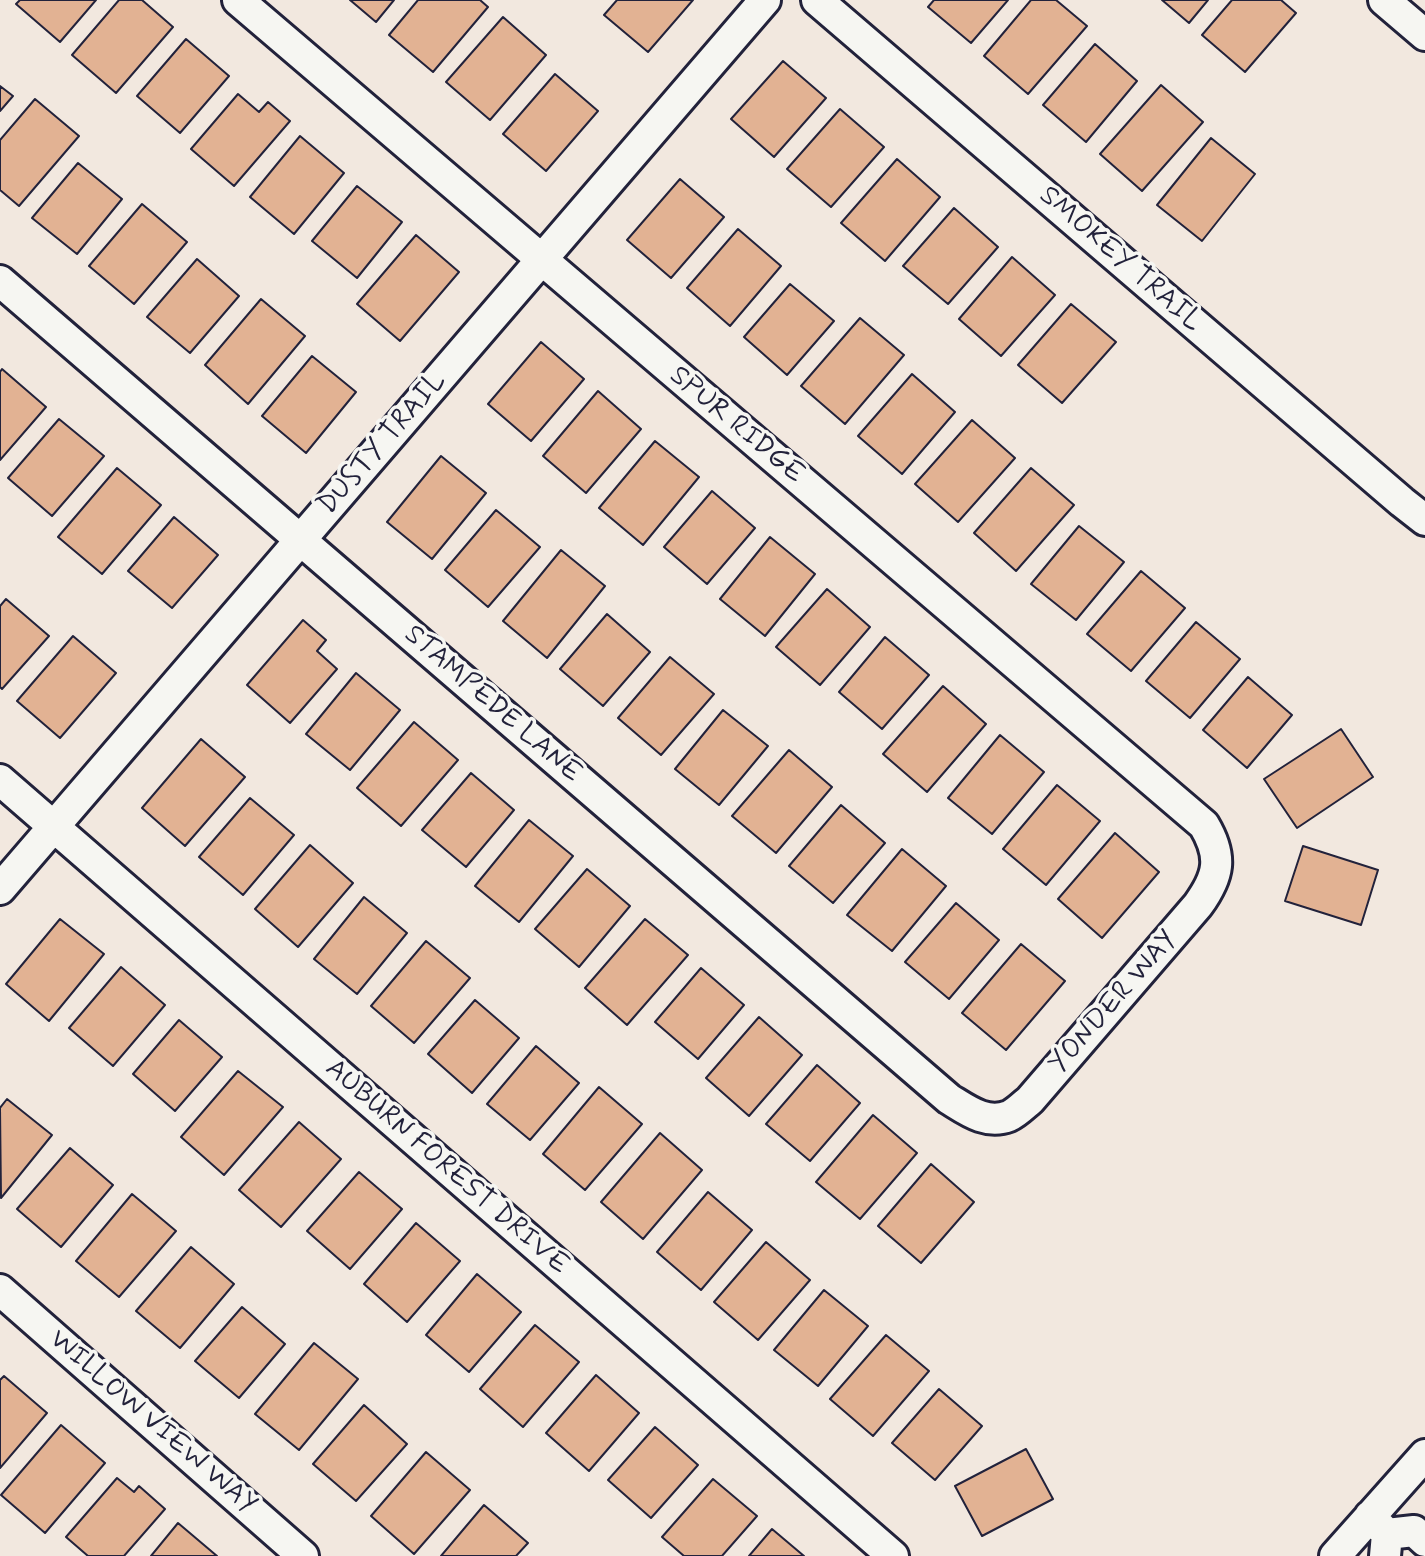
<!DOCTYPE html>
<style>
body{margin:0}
canvas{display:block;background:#f2e8df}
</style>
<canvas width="1425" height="1556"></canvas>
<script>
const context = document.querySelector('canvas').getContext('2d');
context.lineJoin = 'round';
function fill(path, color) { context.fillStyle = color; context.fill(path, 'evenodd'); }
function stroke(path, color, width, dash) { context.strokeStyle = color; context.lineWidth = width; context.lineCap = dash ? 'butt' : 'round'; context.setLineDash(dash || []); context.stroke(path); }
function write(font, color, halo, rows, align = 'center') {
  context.font = font + ' Mynerve,sans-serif'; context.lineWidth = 7; context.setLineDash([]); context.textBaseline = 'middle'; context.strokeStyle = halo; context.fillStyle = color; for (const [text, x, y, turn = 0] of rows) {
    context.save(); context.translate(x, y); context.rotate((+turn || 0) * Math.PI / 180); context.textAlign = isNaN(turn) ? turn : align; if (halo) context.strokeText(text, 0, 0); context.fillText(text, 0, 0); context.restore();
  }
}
const building = new Path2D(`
 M20,0H96L60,42L16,4Z
 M119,0H142L173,27L116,93L72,55Z
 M350,0H394L376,22Z
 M418,0H480L488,7L433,72L389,35Z
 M617,0H693L648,52L604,15Z
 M934,0H1008L971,43L928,7Z
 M1031,0H1056L1087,26L1028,94L984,56Z
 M1162,0H1208L1189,23Z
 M1232,0H1281L1296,13L1245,72L1202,35Z
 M503,17L546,55L490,120L446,82Z
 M186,39L229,76L180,133L137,96Z
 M1095,44L1137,81L1086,142L1043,105Z
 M783,61L826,98L774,157L731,119Z
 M555,74L598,111L546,171L503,134Z
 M1161,85L1203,122L1142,191L1100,154Z
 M0,86L13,96L0,111Z
 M238,94L259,112L268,102L290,121L234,186L191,149Z
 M35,99L79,136L19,206L0,190V140Z
 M840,109L884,147L831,207L787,169Z
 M300,136L344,173L294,234L250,197Z
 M1211,138L1255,174L1202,241L1157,205Z
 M897,159L940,197L885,261L841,223Z
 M78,163L122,199L77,254L32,218Z
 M680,179L724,217L671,278L627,240Z
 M357,186L402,222L357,278L312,241Z
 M142,204L187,242L134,304L89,266Z
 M954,208L998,247L948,304L903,266Z
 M738,229L781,266L730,326L687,288Z
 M416,235L459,272L400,341L357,304Z
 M1012,257L1055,295L1001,356L959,319Z
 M197,259L239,296L190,353L147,317Z
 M790,284L834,321L787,375L744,337Z
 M261,299L305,336L248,404L205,365Z
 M1071,304L1116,342L1062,403L1018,365Z
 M860,318L904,355L845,424L801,386Z
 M541,342L584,379L531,441L488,404Z
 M312,356L356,392L306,453L262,416Z
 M2,369L46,407L0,460V372Z
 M912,374L955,412L902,474L858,436Z
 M598,391L641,429L586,493L543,456Z
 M59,419L104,456L52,516L8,478Z
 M972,420L1015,458L958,522L915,484Z
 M655,441L699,477L643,545L599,508Z
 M441,456L486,493L432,559L387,522Z
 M117,468L161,505L102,574L58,537Z
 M1031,468L1074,505L1016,571L974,533Z
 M712,491L755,528L707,584L664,547Z
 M496,510L540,547L488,607L445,570Z
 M174,517L218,555L172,608L128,571Z
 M1079,526L1124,562L1076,620L1031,584Z
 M770,537L815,574L765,636L720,599Z
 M561,550L605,586L547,658L503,621Z
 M1141,571L1185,608L1131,671L1087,634Z
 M827,589L870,627L820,685L776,647Z
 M6,599L49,636L2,689L0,687V606Z
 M607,614L650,652L603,706L560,669Z
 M303,620L326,640L317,651L337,669L290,723L247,685Z
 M1196,622L1240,659L1190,718L1146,681Z
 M73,636L116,673L60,738L17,701Z
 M885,637L929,675L882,729L839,692Z
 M670,657L714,694L661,755L618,718Z
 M356,673L400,710L350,770L306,734Z
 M1248,677L1292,715L1247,768L1203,730Z
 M943,686L986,724L927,792L883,754Z
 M723,710L768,746L719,805L675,769Z
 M414,722L458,760L401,826L357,788Z
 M1341,729L1373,777L1297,828L1264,779Z
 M1000,735L1044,772L992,834L948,798Z
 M201,739L245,777L185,846L142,808Z
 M789,750L832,787L776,853L732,816Z
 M471,773L514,810L466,867L422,830Z
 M1057,785L1100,821L1046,885L1003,849Z
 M250,798L294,835L243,895L199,857Z
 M841,805L885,843L833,903L789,866Z
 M529,820L573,856L519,922L475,886Z
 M1115,833L1159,872L1102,938L1058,899Z
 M310,845L353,883L298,947L255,909Z
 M1303,846L1378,870L1361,925L1285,901Z
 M902,849L946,886L892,951L847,915Z
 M587,869L630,906L579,967L535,929Z
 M364,897L407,933L357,994L314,959Z
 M956,903L999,940L949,999L905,962Z
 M60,919L104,954L49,1021L6,984Z
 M645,919L688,955L627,1025L585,988Z
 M426,941L470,978L414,1043L371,1006Z
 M1021,944L1065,981L1006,1050L962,1013Z
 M121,967L165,1005L113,1066L69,1028Z
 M701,968L744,1005L698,1059L655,1022Z
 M475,1000L519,1038L472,1093L428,1054Z
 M759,1017L802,1055L749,1116L706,1078Z
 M179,1020L222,1057L175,1111L133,1074Z
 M536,1046L579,1083L530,1140L487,1104Z
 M817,1065L860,1103L810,1161L766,1124Z
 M238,1071L283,1107L224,1175L181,1137Z
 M599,1087L642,1124L585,1190L543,1154Z
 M7,1099L52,1135L1,1198L0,1108Z
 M873,1115L917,1153L860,1219L816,1182Z
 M299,1122L341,1159L281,1227L239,1190Z
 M660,1133L702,1170L643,1239L601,1202Z
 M70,1148L113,1185L61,1247L17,1209Z
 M931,1164L974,1202L921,1263L878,1226Z
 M359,1172L402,1209L350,1269L307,1231Z
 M708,1192L752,1230L701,1290L657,1252Z
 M132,1194L176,1231L119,1297L76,1261Z
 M416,1223L460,1261L407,1322L364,1284Z
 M766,1242L810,1280L758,1340L714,1302Z
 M191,1247L234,1284L180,1348L136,1311Z
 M477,1274L521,1312L469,1372L426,1335Z
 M824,1290L868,1326L818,1386L774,1350Z
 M242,1307L285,1344L239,1398L195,1361Z
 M535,1325L579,1362L523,1427L480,1389Z
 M886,1335L929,1371L873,1436L830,1399Z
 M314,1343L358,1379L299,1450L255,1414Z
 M596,1375L639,1413L589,1471L546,1433Z
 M4,1376L47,1413L0,1468V1380Z
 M939,1389L982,1426L935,1480L892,1443Z
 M364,1405L407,1444L356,1501L313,1464Z
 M61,1425L105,1463L45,1533L1,1495Z
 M655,1427L698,1465L651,1518L608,1480Z
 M1026,1449L1053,1499L982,1536L955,1486Z
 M426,1452L470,1490L414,1554L371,1516Z
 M117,1478L134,1492L139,1486L165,1509L124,1556H88L66,1537Z
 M713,1479L757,1516L722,1556H684L662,1537Z
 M484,1505L528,1543L516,1556H441Z
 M178,1523L217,1556H151Z
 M772,1529L804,1556H749Z`);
fill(building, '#e2b293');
stroke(building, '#22223b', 2);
const minor = new Path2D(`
 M817,0L1402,502L1425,520
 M1384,0L1425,35
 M0,281L949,1099C967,1110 986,1125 1009,1116C1016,1113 1024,1105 1030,1100L1198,905C1219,876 1223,857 1204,825L238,0
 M0,780L893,1556
 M0,889L765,0
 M0,1290L303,1556
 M1370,1516L1387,1534L1385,1556
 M1387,1534L1414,1531L1425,1541
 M1335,1556L1425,1455`);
stroke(minor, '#22223b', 36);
stroke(minor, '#f6f6f2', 30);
write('28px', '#22223b', '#f6f6f2', [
 ["SMOKEY TRAIL",1120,260,41],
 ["SPUR RIDGE",736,426,40],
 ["DUSTY TRAIL",383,444,-49],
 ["STAMPEDE LANE",492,705,41],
 ["YONDER WAY",1114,1003,-49],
 ["AUBURN FOREST DRIVE",446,1168,41],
 ["WILLOW VIEW WAY",152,1423,41]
]);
</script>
